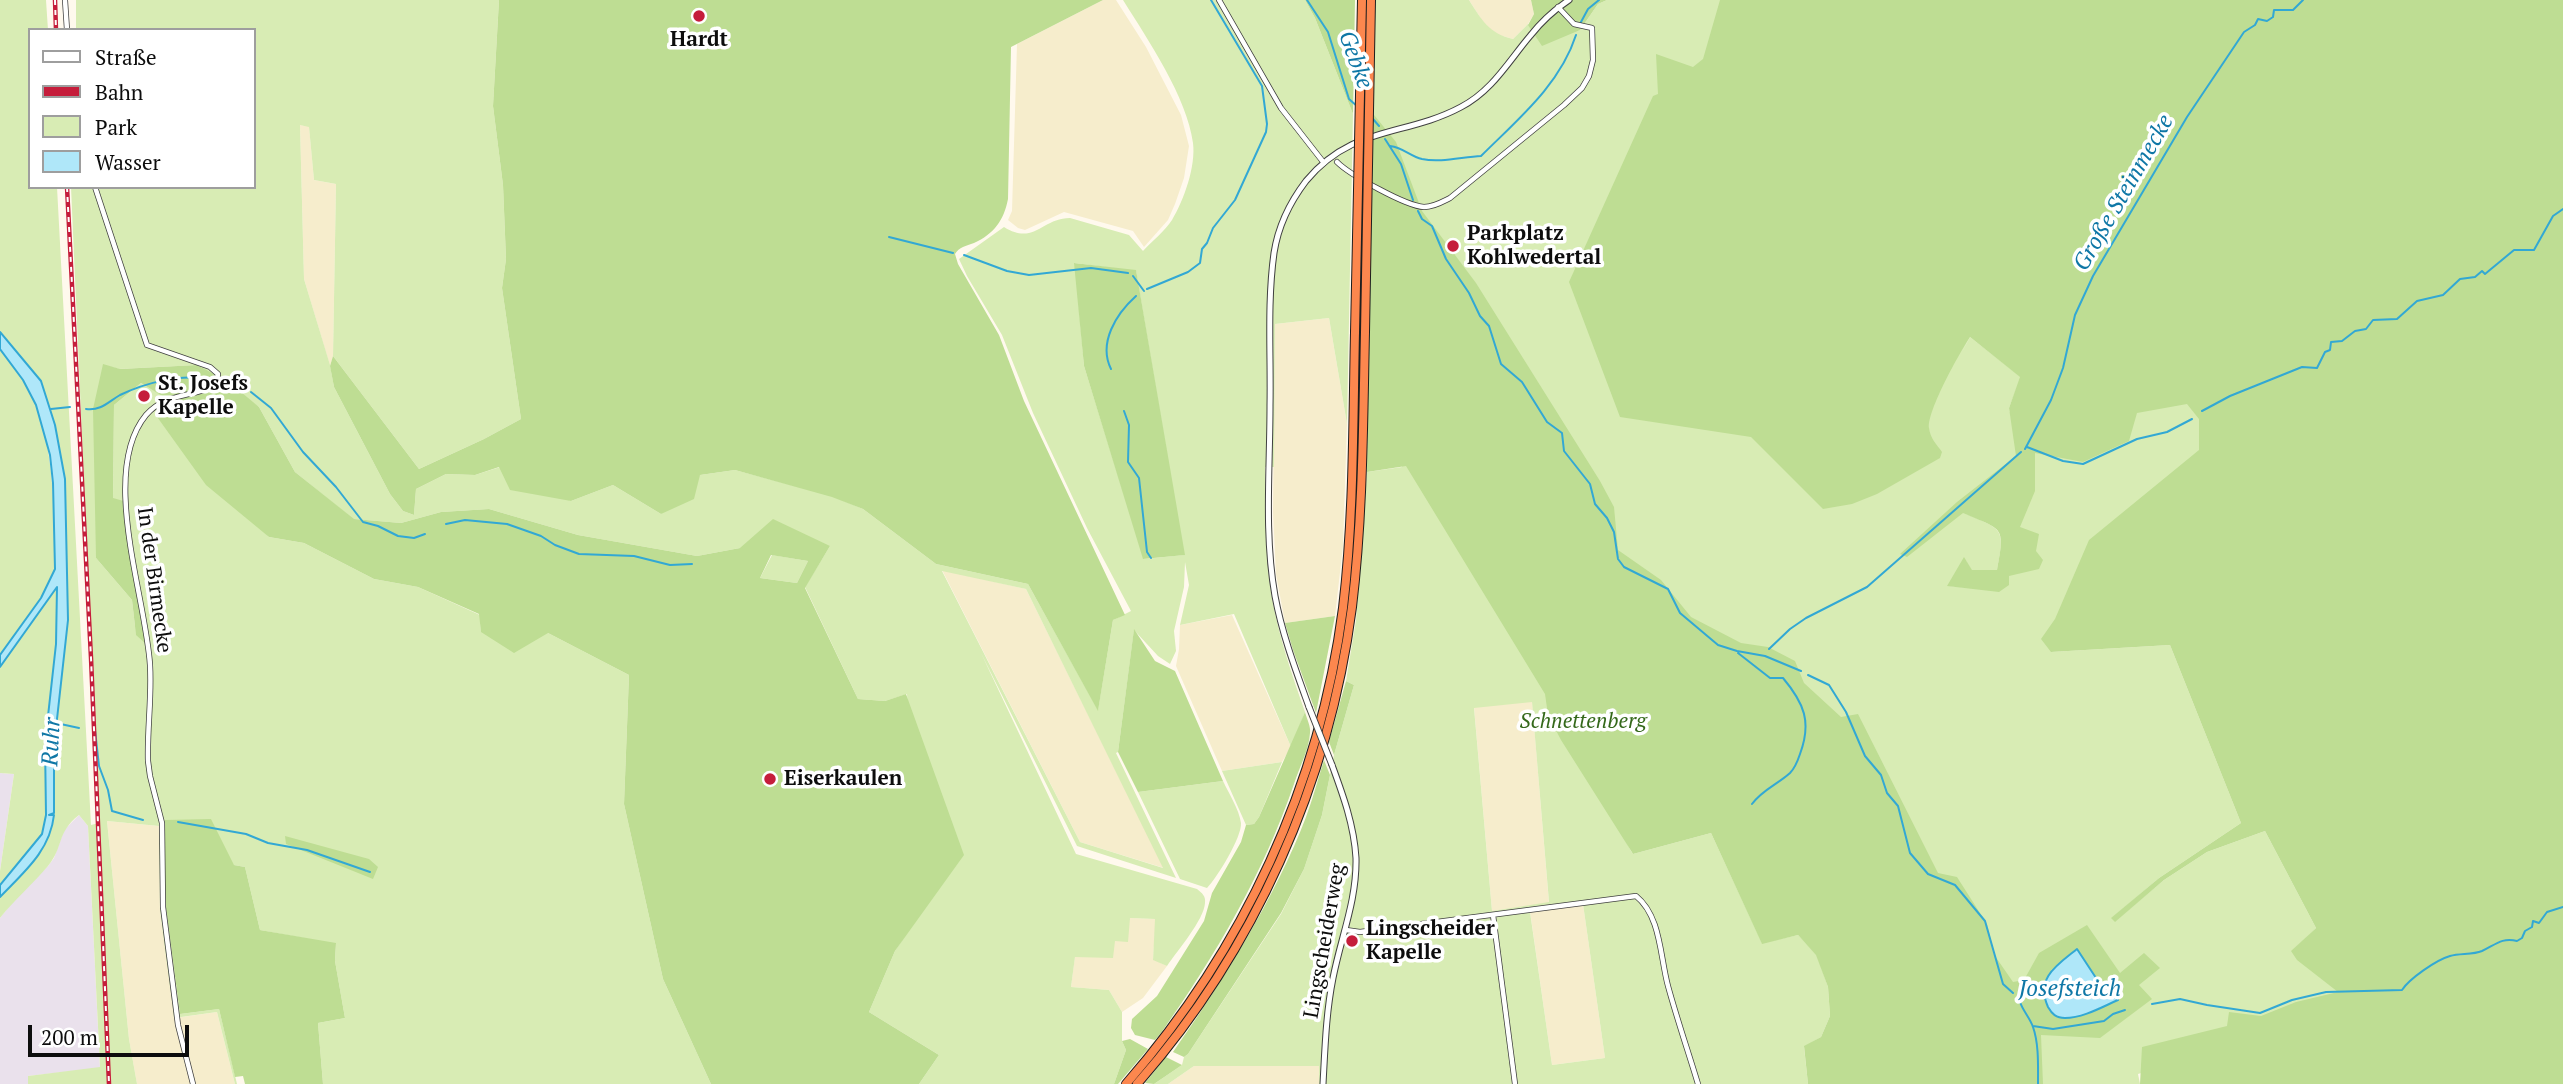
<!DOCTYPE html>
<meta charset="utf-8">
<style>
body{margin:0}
#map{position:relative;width:2563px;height:1084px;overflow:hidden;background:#fff9ed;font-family:"PT Serif",serif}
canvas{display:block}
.legend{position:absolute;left:28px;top:28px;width:228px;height:161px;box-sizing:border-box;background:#fff;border:2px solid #9e9e9e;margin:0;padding:9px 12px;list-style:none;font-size:21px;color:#0d0d0d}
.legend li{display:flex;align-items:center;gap:14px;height:35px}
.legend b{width:35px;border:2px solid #9e9e9e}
.scale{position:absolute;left:28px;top:1025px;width:161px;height:32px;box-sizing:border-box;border:4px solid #0d0d0d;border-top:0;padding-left:9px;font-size:21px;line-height:24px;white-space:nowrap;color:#0d0d0d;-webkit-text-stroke:5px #fff;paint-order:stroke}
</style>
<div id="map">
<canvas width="2563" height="1084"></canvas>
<ul class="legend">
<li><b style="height:9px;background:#fff"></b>Straße</li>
<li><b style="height:9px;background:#c51d3b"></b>Bahn</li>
<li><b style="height:19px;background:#d8ecb4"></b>Park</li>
<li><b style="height:19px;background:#afe7f9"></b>Wasser</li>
</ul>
<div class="scale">200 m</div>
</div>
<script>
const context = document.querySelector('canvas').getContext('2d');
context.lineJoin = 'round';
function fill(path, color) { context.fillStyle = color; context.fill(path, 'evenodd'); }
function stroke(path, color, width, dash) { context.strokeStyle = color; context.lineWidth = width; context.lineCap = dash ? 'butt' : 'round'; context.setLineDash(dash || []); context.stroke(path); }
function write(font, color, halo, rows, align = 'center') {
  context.font = font + ' "PT Serif",serif'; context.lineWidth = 7; context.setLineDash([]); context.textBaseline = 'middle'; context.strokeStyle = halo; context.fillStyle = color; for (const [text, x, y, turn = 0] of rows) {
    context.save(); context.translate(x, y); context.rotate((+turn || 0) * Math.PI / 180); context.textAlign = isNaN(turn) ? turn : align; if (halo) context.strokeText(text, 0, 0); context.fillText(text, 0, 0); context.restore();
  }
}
fill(new Path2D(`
 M0,773L14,774L0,871Z
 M79,815L88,826L100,1068L28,1076V1084H0V918L14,900L48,866L54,858L64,830Z`), '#eae1ec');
fill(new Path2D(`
 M1103,0H1116L1146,47L1181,115L1189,146L1184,178L1175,204L1168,220L1144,247L1133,231L1064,212L1025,230L1018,228L1008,220L1012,211L1017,44Z
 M1469,0H1531L1534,14L1528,24L1513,39L1495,34L1483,22Z
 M300,125L309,126L314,180L336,184L333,356L330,366L304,279Z
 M1329,318L1347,424L1343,546L1335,616L1285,623L1276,574L1273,512L1275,324Z
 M942,570L1026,589L1164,868L1080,842Z
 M1232,615L1291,747L1282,762L1222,771L1176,666L1179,649L1180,625Z
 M1532,701L1549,903L1492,911L1474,707Z
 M107,821L159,826L160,911L175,1018L217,1012L235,1084H137L129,1039Z
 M1583,904L1605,1058L1552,1065L1530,911Z
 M1130,918L1156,919L1153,959L1167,966L1143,998L1122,1012L1109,990L1071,987L1075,956L1115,941Z
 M1194,1066H1319V1084H1168Z`), '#f6edcc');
fill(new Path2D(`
 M0,0H46L48,30H30V187H57L91,825L99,823L71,187H254V30H76V0H499L493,106L503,185L506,259L502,288L521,419L484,439L419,469L333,356L336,184L314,180L309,127L300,125L304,279L330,365L334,387L390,494L403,511L414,515L416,489L446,474L475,475L500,467L571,501L613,485L661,514L700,475L735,470L832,496L863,509L936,564L1028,584L1098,710L1113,620L1131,611L1087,528L1033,413L1002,335L967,276L959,259L1004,227C1034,246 1042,218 1070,218L1129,235L1143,251C1152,241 1165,231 1172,220C1184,200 1196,166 1193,143C1187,97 1148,40 1123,0H1305L1315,18L1353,114L1347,424L1329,318L1275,324L1274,467H1265C1266,511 1265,555 1272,598C1279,637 1292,675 1305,712L1291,747L1234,614L1180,625L1189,585L1185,562L1184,587L1174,631L1176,651L1170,664L1158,656L1134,630L1118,752L1116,753L1176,878L1077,846L981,653L1076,854L1197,889C1202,893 1206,896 1205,903C1204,920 1177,951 1167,966L1153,960L1155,919L1130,918L1128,942L1115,941L1113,958L1075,957L1071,987L1109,990L1122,1012V1041L1126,1050L1114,1084H919L939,1055L869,1012L895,951L920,913L907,694L885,701L858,699L805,587L830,546L740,548L697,556L578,535L489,509L441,512L401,523L353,519L295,472L259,407L198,365L119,369L103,365L96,558L132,600L136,635L127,503L113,499L114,405L141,383L168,399L269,537L304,543L374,579L418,587L480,615L481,632L548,633L629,675L624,804L663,979L711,1084H323L318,1023L345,1018L335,961L336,944L260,930L245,867L234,865L165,821V902L180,1014L219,1009L237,1084H235L217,1012L174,1018L160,911L159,826L107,821L129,1039L137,1084H28V1076L100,1067L88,826L79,815C56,833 64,847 48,866C33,884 15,899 0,918V871L14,774L0,773V667L57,584L56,644L45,743L46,815L53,814L54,746L68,620L65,479L55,425L41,381L0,332ZM1075,263L1136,271L1184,555L1144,559L1084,366ZM942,571L1026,589L1163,868L1080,842Z
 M1374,0H1469C1482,20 1488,33 1513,39L1528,24L1536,36L1580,30L1598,4L1607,0H1855L1978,321L1962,352L1970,337L2021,377L2009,408L2019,454L1962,512C2002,530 2006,526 1997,570L1972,571L1966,561L1950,586L2000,591L2014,537L2029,454L2129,411L2248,389L2051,652L2170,645L2241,823L2159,878L2112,918L2115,921L2164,880L2207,852L2265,831L2316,928L2292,951L2563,944L2138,1074L2140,1084H2007L1868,1025L1621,616L1370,110Z
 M0,349C46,395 53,463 54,525C54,538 58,555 55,568C50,593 15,633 0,655Z
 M1377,380L1631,851L1633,854L1711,833L1762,943L1798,935L1817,955L1828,987L1830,1016L1821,1037L1804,1047L1808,1084H1319V1066H1194L1168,1084H1154L1182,1065L1184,1057L1188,1054L1281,914L1304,869L1322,815L1334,755L1354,685L1346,681L1356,620L1367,472L1402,467ZM1532,702L1549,902L1492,911L1474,708ZM1583,904L1605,1058L1552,1065L1530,912Z
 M772,555L808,561L797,583L760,578Z
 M1282,762L1259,817L1254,824L1246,825L1222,771Z
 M1223,781C1229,794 1239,809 1241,823C1242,837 1217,878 1207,888L1180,879L1138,792Z`), '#d8ecb4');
fill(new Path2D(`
 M499,0H1103L1011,47L1008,199C1004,220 994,234 974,243C966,246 959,247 955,254L958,264L999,335L1024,401L1125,615L1113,620L1098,711L1028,584L936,564L863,509L832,497L735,470L700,475L694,499L661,514L613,485L571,501L510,490L499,467L475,475L446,474L416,489L414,515L403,511L390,494L334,387L330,366L333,356L419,469L484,439L521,419L502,288L506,259L503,185L493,106Z
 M1305,0H1355L1353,114L1315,18Z
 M1531,0H1607L1598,4L1580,30L1542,46L1528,25L1534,14Z
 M1720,0H2563V1084H2140L2142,1047L2227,1026L2229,1012L2261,1016L2296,1002L2338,992L2297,960L2291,951L2316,928L2265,831L2207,852L2164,880L2115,922L2111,918L2159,878L2241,823L2170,645L2051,652L2041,639L2055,619L2089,540L2199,450V419L2187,404L2137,413L2129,441L2083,462L2035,453V491L2020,527L2039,534L2036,551L2043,560L2039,569L2009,576V585L1999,592L1947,586L1964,557L1972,570H1997C2006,525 2002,530 1963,513L1907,557L1900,554L1957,502L2016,456L2009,408L2020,377L1970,337C1960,352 1927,411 1929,428C1930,438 1937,445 1942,452L1940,458L1877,494L1852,504L1823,509L1751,437L1620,417L1569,282L1653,96L1658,94L1656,54L1693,67L1703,59Z
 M1370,110L1396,142L1422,211L1476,283L1600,481L1614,507L1618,550L1661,580L1691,617L1741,643L1768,647L1795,661L1804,683L1841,717L1858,714L1938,873L1957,877L1987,924L1995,956L2013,982L2024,980L2039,953L2087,925L2120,973L2144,953L2160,968L2139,985L2152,999L2100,1038L2041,1035L2043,1084H1808L1804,1046L1821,1037L1830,1016L1828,987L1816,955L1798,935L1762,944L1711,833L1633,854L1561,740L1548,715L1545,694L1406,466L1367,472ZM2077,949L2100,984L2118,1000L2094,1011L2066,1018L2051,970Z
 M1074,263L1136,270L1185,555L1143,559L1084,366Z
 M103,364L120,369L197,365L229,382L259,407L295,472L354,519L401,523L441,512L489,509L578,535L697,556L740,548L773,519L830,546L805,588L858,699L885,701L906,694L964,855L895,951L869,1012L939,1055L919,1084H711L663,979L624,804L629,675L548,633L514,653L481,632L479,614L418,587L374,579L304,543L269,537L206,485L155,414L167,399L141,383L114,405L113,498L127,502L145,643L136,635L132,600L96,558L93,409ZM771,555L808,561L797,583L760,578Z
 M1335,616L1316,713L1293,650L1285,623Z
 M1134,629L1155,661L1175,671L1223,781L1138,792L1118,752Z
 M1346,681L1354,685L1334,755L1329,742Z
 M1305,712C1307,719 1311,727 1310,733C1309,750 1299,768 1294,784C1263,874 1216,955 1161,1033L1155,1040L1135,1035L1131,1028L1132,1019L1157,996L1204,921L1212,893L1241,842L1246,825L1254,824L1259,817Z
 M1324,760L1330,775L1322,815L1304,869L1281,913L1188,1054L1184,1057L1173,1052C1222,983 1276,896 1306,817C1313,798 1318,779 1324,760Z
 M211,819L234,865L245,867L260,930L336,943L335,961L345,1018L318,1023L323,1084H245L243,1076L235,1077L219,1009L180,1014L165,901V820Z
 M285,836L369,859L378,867L373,879L286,844Z
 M1130,1039L1148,1049L1118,1084H1114L1126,1050L1122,1041Z
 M1166,1057L1182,1065L1154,1084L1145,1083Z`), '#bedd93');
const water = new Path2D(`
 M0,332L41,381L55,425L65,479L68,620L54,746V813L49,815H54C50,851 24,872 0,897V885L42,834L46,815L45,743L56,644L57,587L0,667V655L41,598L55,569L53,483L50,455L36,405L23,380L0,349Z
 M2077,949L2100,984L2118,1000C2102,1007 2083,1018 2065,1018C2056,1018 2052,1014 2048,1007C2035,978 2057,965 2077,949Z`);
fill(water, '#afe7f9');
stroke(water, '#32a8d4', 2);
stroke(new Path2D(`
 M1307,0L1328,32L1349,99L1358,107
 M1581,22L1588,9L1599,0
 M1373,119L1379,126
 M1385,139L1401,164L1413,200
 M1390,146C1404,148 1410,156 1422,159C1440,163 1462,157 1481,156C1517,120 1560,85 1576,35
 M1418,211L1422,219L1432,226L1446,259L1469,293L1480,316L1489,326L1501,364L1522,382L1547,422L1562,433L1564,451L1590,484L1595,504L1607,518L1614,532L1618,559L1624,567L1668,589L1680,613L1718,645L1737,651L1765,656L1801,671
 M889,237L953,253
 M964,255L1007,271L1029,275L1091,268L1128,273
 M1133,276L1144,291
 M1147,289L1188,272L1200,263L1202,249L1207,243L1213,228L1235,200L1266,132L1267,124L1262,86L1211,0
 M1111,369C1098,343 1116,314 1136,296
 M223,385L232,389L244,390
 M251,392L271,408L303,452L336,487L363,522L378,526L398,536L414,538L425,534
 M51,409L70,407
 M86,409C101,411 108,402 120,395C145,383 179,374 206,379
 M1124,411L1129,425L1128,462L1139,478L1147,552L1151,558
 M2202,411L2230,396L2302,367L2317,368L2325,352L2330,350L2331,342L2342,341L2355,331L2366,329L2373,320L2397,319L2417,301L2443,295L2460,279L2475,277L2482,271L2485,274L2514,250H2534L2553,216L2563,209
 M2027,447L2063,461L2083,464L2137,439L2167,432L2192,419
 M2025,449L2051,400L2063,368L2075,315L2093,276L2187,117L2244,32L2255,25L2258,19L2267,21L2273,17L2274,10H2293L2303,0
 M446,524L465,520L507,524L541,536L555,545L579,554L634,556L670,565L692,564
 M1769,649L1790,629L1806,618L1867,587L2021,452
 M1738,653L1770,678H1783C1804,703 1812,722 1800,754C1798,760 1795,768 1790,773C1778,784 1762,790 1752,804
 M1808,675L1829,685L1846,712L1865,756L1881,775L1887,793L1898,806L1910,853L1928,874L1955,885L1985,921L2003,984L2013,993
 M56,723L79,728
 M95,730L99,766L108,790L112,811L143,820
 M178,822L246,834L268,843L307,850L370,872
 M2020,1002C2023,1011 2030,1018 2033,1027C2039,1044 2038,1066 2038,1084
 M2152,1004L2180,999L2207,1005L2260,1013L2292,1000L2326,992L2402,990C2409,979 2436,960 2450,956C2460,953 2472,955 2482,951C2495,945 2502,937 2517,941L2522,938L2525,931L2532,927L2533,921L2539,923L2547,912L2563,907
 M2033,1026L2053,1029L2104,1021L2113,1014L2125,1010`), '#32a8d4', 2);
const minor = new Path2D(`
 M65,0L67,30
 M1219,0L1281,108L1324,163
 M1337,162C1350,175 1406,206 1424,207C1434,207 1442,202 1450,198L1564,105L1582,88L1589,76L1593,60L1592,28L1574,24L1558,7
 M95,187L147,345L210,367L218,374L216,384L213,387C189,397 164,394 146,415C99,472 146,597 150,665C152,697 147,729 148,761L150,776L162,823L163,907L178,1025L193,1084
 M1493,915L1515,1084
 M1346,930L1360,932L1636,896C1661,916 1660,957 1668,986C1677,1019 1688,1051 1698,1084`);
const tertiary = new Path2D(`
 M1309,707C1296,671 1282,634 1275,596C1264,534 1270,469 1270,406C1271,356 1267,303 1274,253C1278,227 1290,202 1306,181C1352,125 1405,137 1461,107C1492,91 1508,62 1530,36C1541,22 1554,10 1569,0
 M1323,1084C1325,1048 1326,1013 1333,978C1341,937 1357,900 1356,858C1354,825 1343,795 1332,765`);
const motorway = new Path2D(`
 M1126,1084C1243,950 1320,785 1343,608C1354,516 1353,423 1355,332
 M1137,1084C1254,951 1329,783 1352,607C1363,516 1363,424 1365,332`);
stroke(minor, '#404040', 6);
stroke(tertiary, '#404040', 7);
stroke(motorway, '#1e1e1e', 10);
stroke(minor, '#fff', 4.5);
stroke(tertiary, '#fff', 5);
stroke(motorway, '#fc874e', 8);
const rail = new Path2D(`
 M55,0L56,30
 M67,187L91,658L109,1084`);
stroke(rail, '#c51d3b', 4.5);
stroke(rail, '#fff', 2, [5]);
const tertiaryBridge = new Path2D(`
 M1309,707L1332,765`);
const motorwayBridge = new Path2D(`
 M1355,332L1362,0
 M1365,332L1371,0`);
stroke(tertiaryBridge, '#404040', 7, []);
stroke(motorwayBridge, '#1e1e1e', 10, []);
stroke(tertiaryBridge, '#fff', 5);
stroke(motorwayBridge, '#fc874e', 8);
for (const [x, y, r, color] of [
 [699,16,7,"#c51d3b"],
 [1453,246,7,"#c51d3b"],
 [144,396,7,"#c51d3b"],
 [770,779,7,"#c51d3b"],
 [1352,941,7,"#c51d3b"]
]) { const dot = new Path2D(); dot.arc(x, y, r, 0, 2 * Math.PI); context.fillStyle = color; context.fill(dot); stroke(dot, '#fff', 2.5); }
write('bold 21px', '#0d0d0d', '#fff', [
 ["Hardt",699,40,"center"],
 ["Parkplatz",1467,234],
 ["Kohlwedertal",1467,258],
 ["St. Josefs",158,384],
 ["Kapelle",158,408],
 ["Eiserkaulen",784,779],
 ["Lingscheider",1366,929],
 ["Kapelle",1366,953]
], 'left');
write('21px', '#0d0d0d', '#fff', [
 ["In der Birmecke",154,580,82],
 ["Lingscheiderweg",1325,941,-80]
]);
write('italic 21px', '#34681a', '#fff', [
 ["Schnettenberg",1583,722]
]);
write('italic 23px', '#0f77a6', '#fff', [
 ["Gebke",1355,60,70],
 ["Große Steinmecke",2124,193,-60],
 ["Ruhr",52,742,-87],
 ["Josefsteich",2070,989]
]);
</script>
